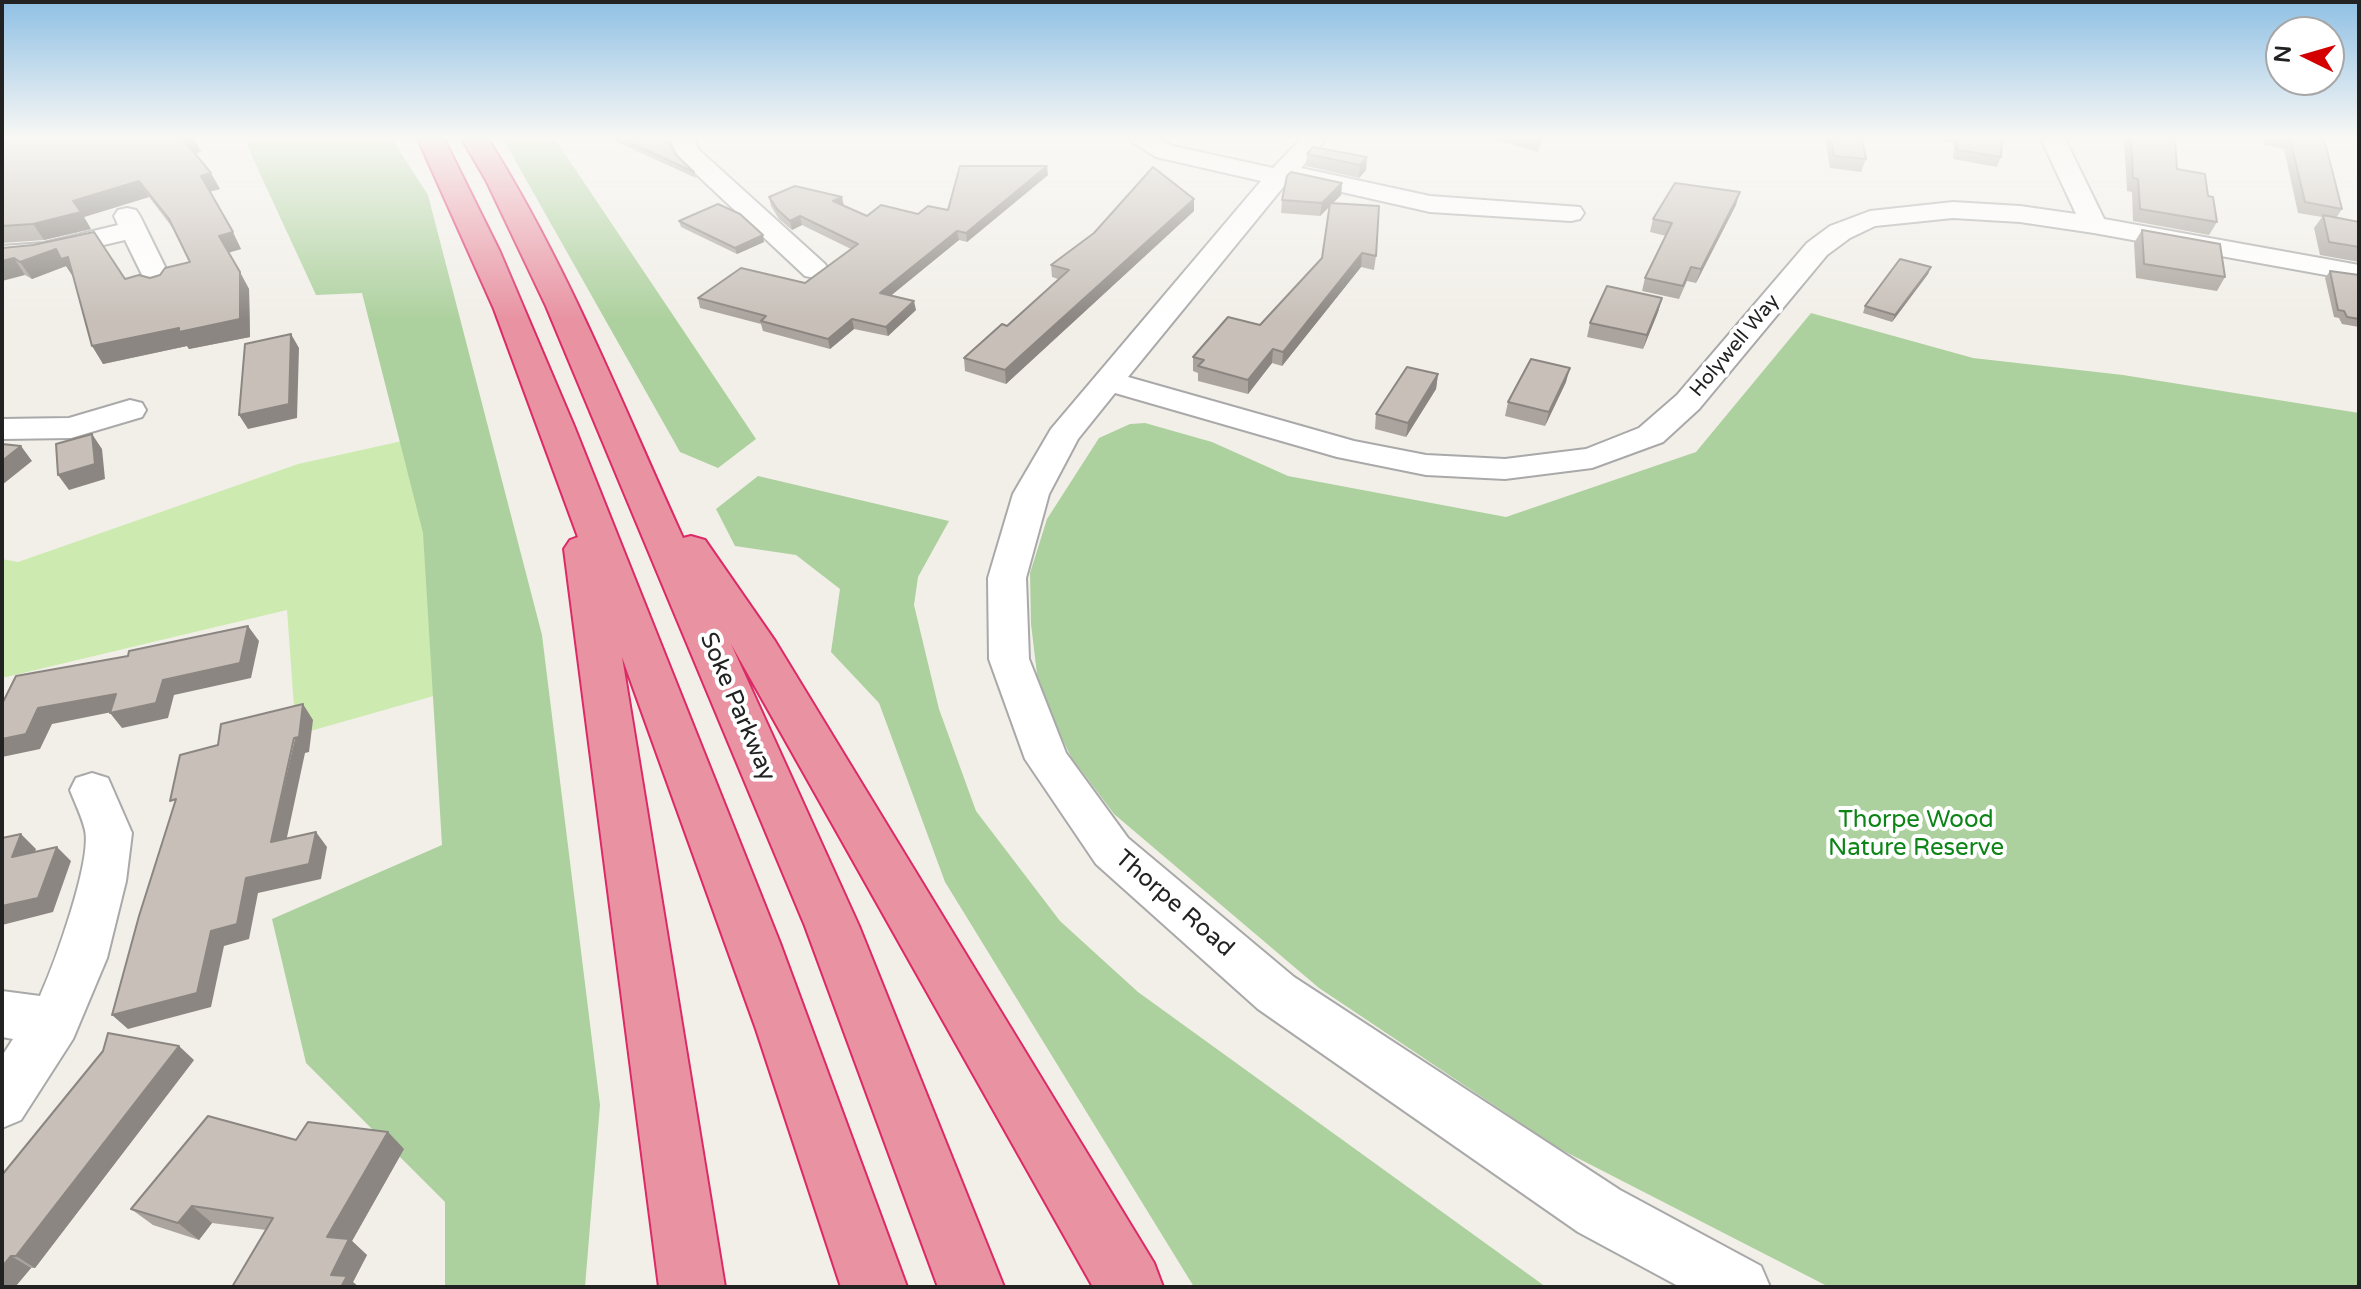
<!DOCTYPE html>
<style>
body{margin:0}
#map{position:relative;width:2361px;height:1289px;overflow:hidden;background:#f2efe9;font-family:"Varela Round",sans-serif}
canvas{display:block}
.frame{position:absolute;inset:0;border:4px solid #222;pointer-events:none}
.north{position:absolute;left:2265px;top:16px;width:80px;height:80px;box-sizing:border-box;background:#fff;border:2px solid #a7a7a7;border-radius:50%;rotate:275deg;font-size:22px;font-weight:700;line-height:32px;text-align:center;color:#222}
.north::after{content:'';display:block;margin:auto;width:28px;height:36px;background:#d40000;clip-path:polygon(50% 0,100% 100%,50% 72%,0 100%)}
</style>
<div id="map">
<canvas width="2361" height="1289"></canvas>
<div class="frame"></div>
<div class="north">N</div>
</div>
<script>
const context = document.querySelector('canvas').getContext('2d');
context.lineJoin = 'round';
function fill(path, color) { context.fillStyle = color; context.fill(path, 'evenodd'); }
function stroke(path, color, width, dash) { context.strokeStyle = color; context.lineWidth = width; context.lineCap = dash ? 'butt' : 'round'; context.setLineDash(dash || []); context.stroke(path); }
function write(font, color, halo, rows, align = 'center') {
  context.font = font + ' "Varela Round",sans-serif'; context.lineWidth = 8; context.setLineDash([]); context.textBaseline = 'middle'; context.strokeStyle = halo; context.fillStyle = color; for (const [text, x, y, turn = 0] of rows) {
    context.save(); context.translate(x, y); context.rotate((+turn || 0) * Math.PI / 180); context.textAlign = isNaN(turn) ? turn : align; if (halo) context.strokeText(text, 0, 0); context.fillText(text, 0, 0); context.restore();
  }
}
fill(new Path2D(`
 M425,436L448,692L296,735L287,610L2,678V559L18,562L298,464Z`), '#cdebb0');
fill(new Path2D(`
 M244,139H392L428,195L542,635L600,1105L585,1287H445V1202L306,1063L272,919L442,845L423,533L362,293L316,295Z
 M503,139H555L756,439L718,468L680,452Z
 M1811,313L1973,358L2123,375L2359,413V1287H1829L1558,1148L1319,988L1114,814L1071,757L1039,691L1031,624L1030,573L1047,519L1099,438L1130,424L1145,423L1212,442L1288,476L1506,517L1696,452Z
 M758,476L949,521L918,577L914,605L939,709L976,811L1060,921L1138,992L1546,1287H1194L945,882L879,703L831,652L840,589L796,555L735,546L716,509Z`), '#add19e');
const minor = new Path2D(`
 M670,139H694L699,150L825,264L829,270L825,276L815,278L805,276L679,158Z
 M1128,139H1159L1173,146L1273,168L1301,139H1326L1301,168L1430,196L1580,207L1584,213L1580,219L1571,221L1430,212L1289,180L1128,377L1354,441L1426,455L1505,459L1586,449L1639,428L1677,395L1807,243L1830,226L1870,211L1953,202L2020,206L2076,214L2041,139H2065L2104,219L2359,265V281L2094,233L2020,222L1953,218L1875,226L1850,238L1827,255L1699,409L1663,442L1592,468L1505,479L1426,475L1337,457L1115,393L1078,439L1049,494L1026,578L1029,659L1066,753L1128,838L1294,977L1620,1190L1761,1266L1770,1287H1680L1578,1232L1258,1009L1096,864L1025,759L989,659L988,578L1013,494L1051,429L1261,181L1156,157Z
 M127,208L136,210L140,216L173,283L169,289L159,292L149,289L125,240L44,259L2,262V246L44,243L118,225L114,216L118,210Z
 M130,400L142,403L146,410L142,417L71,438L2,439V419L69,418Z
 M92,773L108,778L132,833L126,881L107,958L73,1039L21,1120L2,1128V1056L13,1039L2,1037V991L40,996C54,965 92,861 85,830C82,817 75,803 70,790L76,778Z`);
const highway = new Path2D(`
 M418,139H444L500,252L574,426L780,943L907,1287H841L756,1029L622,657L725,1287H659L564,549L570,540L578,537L494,309Z
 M462,139H488C567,264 622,404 683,538L691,536L705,540L775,641L1154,1263L1163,1287H1093L731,644L859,926L1004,1287H938L805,926L546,306L486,180Z`);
stroke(minor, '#a9a9a9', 4);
stroke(highway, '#dc2a67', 4);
fill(minor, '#fff');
fill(highway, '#e892a2');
fill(new Path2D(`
 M2,139H195L201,152L195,153L220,189L210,191L241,249L228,252L249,289L250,337L189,349L187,346L103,364L73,275H72L66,266L32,279L25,275L2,248L125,279L150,278L160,275L190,262L175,231L149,197L84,217L91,229L44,240L2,243Z
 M610,139H668L675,154L694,172L696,178Z
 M1492,139H1543L1538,152Z
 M1825,139H1862L1866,159L1861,172L1830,168Z
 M1942,139H2002L2001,157L1997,167L1953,159L1954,143L1942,142Z
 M2124,139H2175L2177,169L2208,196L2217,222L2209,235L2133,221L2132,192L2127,191Z
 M2262,139H2324L2342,209L2336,218L2359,222V262L2320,255L2314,228L2322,217L2298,213L2284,149L2264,145Z
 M1307,154L1367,157L1366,170L1359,178L1306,166Z
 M1048,175L967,242L959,240L891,295L916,310L888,336L854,329L830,349L763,331L761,324L700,308L698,298L805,283L851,249L802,225L792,230L779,219L771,206L769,197L844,206L867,216L918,214L948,210Z
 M1342,183L1341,195L1333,203L1376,256L1374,270L1361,267L1282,366L1272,363L1248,394L1198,381V373L1193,371V357L1260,325L1322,258L1329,207L1320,216L1281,213L1282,200Z
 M1194,199V211L1006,384L965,371L964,358L1007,326L1058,279L1052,277L1051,265Z
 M1736,205L1696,283L1687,281L1679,299L1642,291L1645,278L1666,236L1650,232L1653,219Z
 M679,221L764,242L737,254L681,227Z
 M2142,230L2225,277L2217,291L2136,278L2134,243Z
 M1931,267L1928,274L1892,322L1863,313L1865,306Z
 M2330,271L2359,275V327L2342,324L2339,318L2334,317L2325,278Z
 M1662,298L1658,312L1643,349L1587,337L1590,323Z
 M1438,374L1436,389L1406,437L1375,429L1376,414Z
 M1566,382L1545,426L1505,416L1508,402Z
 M194,1060L35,1268H31L15,1287H2V1175Z
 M388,1132L404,1149L352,1241L367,1255L353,1282L266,1230L212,1223L199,1240L153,1225L131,1209L296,1140Z`), '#aba49e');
fill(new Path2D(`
 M183,139H195L201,152L191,154Z
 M1367,157L1366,170L1359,178L1360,165Z
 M1047,166L1048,175L967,242L966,233Z
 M211,173L220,189L209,192L201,176Z
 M139,181L149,197L84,217L91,229L44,240L33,224L73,201Z
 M1342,183L1341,195L1320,216L1322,203Z
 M1740,192L1736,205L1696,283L1701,269Z
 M842,197L844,206L833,201Z
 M1194,199V211L1006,384L1005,370Z
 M800,216L802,225L792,230L790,221Z
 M957,231L959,240L882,303L880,293Z
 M233,232L241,249L228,253L219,236Z
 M763,235L764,242L737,254L735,248Z
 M56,249L68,257L79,273L72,275L66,266L32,279L20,262Z
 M1362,253L1361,267L1282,366L1283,352Z
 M14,258L25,275L2,281V261Z
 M1931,267L1928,274L1892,322L1895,315Z
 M240,272L249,289L250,337L189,349L187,346L103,364L92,346Z
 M1662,298L1658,312L1643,349L1647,335Z
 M914,301L916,310L888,336L886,327Z
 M852,319L854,329L830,349L828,339Z
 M291,334L299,348L297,418L248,429L239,415Z
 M1273,349L1272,363L1248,394V380Z
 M1570,368L1566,382L1545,426L1549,412Z
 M1438,374L1436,389L1406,437L1408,423Z
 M92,434L102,449L105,479L69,490L58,475Z
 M21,446L32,461L2,485V461Z
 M248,626L259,641L251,678L174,695L168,718L122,728L110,713L127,709L52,724L40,749L2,757V739L38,708L163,680Z
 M303,704L313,720L309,752L305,753L283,856L271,842Z
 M316,832L327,847L321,879L258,893L249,939L224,946L211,1007L128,1029L112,1015L211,931L246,878Z
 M21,834L36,849L28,871L12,857Z
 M57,847L71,861L53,912L2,925V906Z
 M179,1046L194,1060L35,1268L16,1256Z
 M388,1132L404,1149L352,1241L367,1255L353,1282L359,1287H341L331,1275L327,1237Z
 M192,1206L212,1223L199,1240L178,1223Z
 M11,1256L31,1268L15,1287H2V1267Z`), '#8b8681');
const building = new Path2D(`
 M2,139H183L211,173L201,176L233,232L219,236L240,272V319L179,332V328L92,346L68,257L61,259L56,249L20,262L14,258L2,261V248L33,245L94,232L125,279L139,275L150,278L160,275L165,268L190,262L169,219L139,181L73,201L81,212L33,224L2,226Z
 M622,139H668L675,154L694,172Z
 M1831,139H1862L1866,159L1834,156Z
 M1958,139H2002L2001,157L1957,150Z
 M2131,139H2175L2177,169L2205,174L2208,196L2213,197L2217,222L2140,209L2138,179L2133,178Z
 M2290,139H2324L2342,209L2305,202Z
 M1313,147L1367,157L1360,165L1307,154Z
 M960,166H1047L966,233L957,231L880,293L914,301L886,327L852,319L828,339L761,321L766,316L698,298L741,268L805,283L858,244L800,216L790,221L777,209L769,197L795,186L842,197L833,201L867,216L881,205L918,214L928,206L948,210Z
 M1153,167L1194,199L1005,370L964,358L1002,324L1007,326L1069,270L1051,265L1094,233Z
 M1291,172L1342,183L1322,203L1282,200L1287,176Z
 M1675,183L1740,192L1701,269L1691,267L1683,286L1645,278L1672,223L1653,219Z
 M1330,203L1379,206L1376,256L1362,253L1283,352L1273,349L1248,380L1198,366L1204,360L1193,357L1228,317L1260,325L1322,258Z
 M718,204L740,214L763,235L735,248L679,221Z
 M2323,215L2359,222V247L2329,242Z
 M2142,230L2220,244L2225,277L2144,264Z
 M1900,259L1931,267L1895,315L1865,306Z
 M2330,271L2359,275V319L2347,317L2344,311L2338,310Z
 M1607,286L1662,298L1647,335L1590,323Z
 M291,334L289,404L239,415L245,344Z
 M1531,359L1570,368L1549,412L1508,402Z
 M1407,367L1438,374L1408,423L1376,414Z
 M92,434L95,464L58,475L56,444Z
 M2,444L21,446L2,461Z
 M248,626L240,663L163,680L156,703L110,713L116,694L38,708L26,734L2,739V704L16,676L128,656L129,651Z
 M303,704L299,737L294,738L271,842L316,832L309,864L246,878L237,924L211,931L197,993L112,1015L139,916L176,799L170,801L180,755L218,745L221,724Z
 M21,834L12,857L57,847L38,898L2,906V838Z
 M108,1033L179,1046L16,1256H11L2,1267V1175L103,1051Z
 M208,1116L296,1140L308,1122L388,1132L327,1237L349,1239L331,1275L347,1276L341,1287H232L273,1218L192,1206L178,1223L131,1209Z`);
fill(building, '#c7bfb8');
stroke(building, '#8b8681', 2);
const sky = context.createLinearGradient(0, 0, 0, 320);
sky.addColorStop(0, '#8fc0e4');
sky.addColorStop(0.43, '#f9f8f5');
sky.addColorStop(1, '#f9f8f500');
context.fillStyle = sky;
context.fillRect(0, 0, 2361, 320);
write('20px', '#222', '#fff', [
 ["Holywell Way",1735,346,-50]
]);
write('24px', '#222', '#fff', [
 ["Soke Parkway",737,707,67],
 ["Thorpe Road",1174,904,41]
]);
write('24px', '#0c8416', '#fff', [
 ["Thorpe Wood",1916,821],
 ["Nature Reserve",1916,849]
]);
</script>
